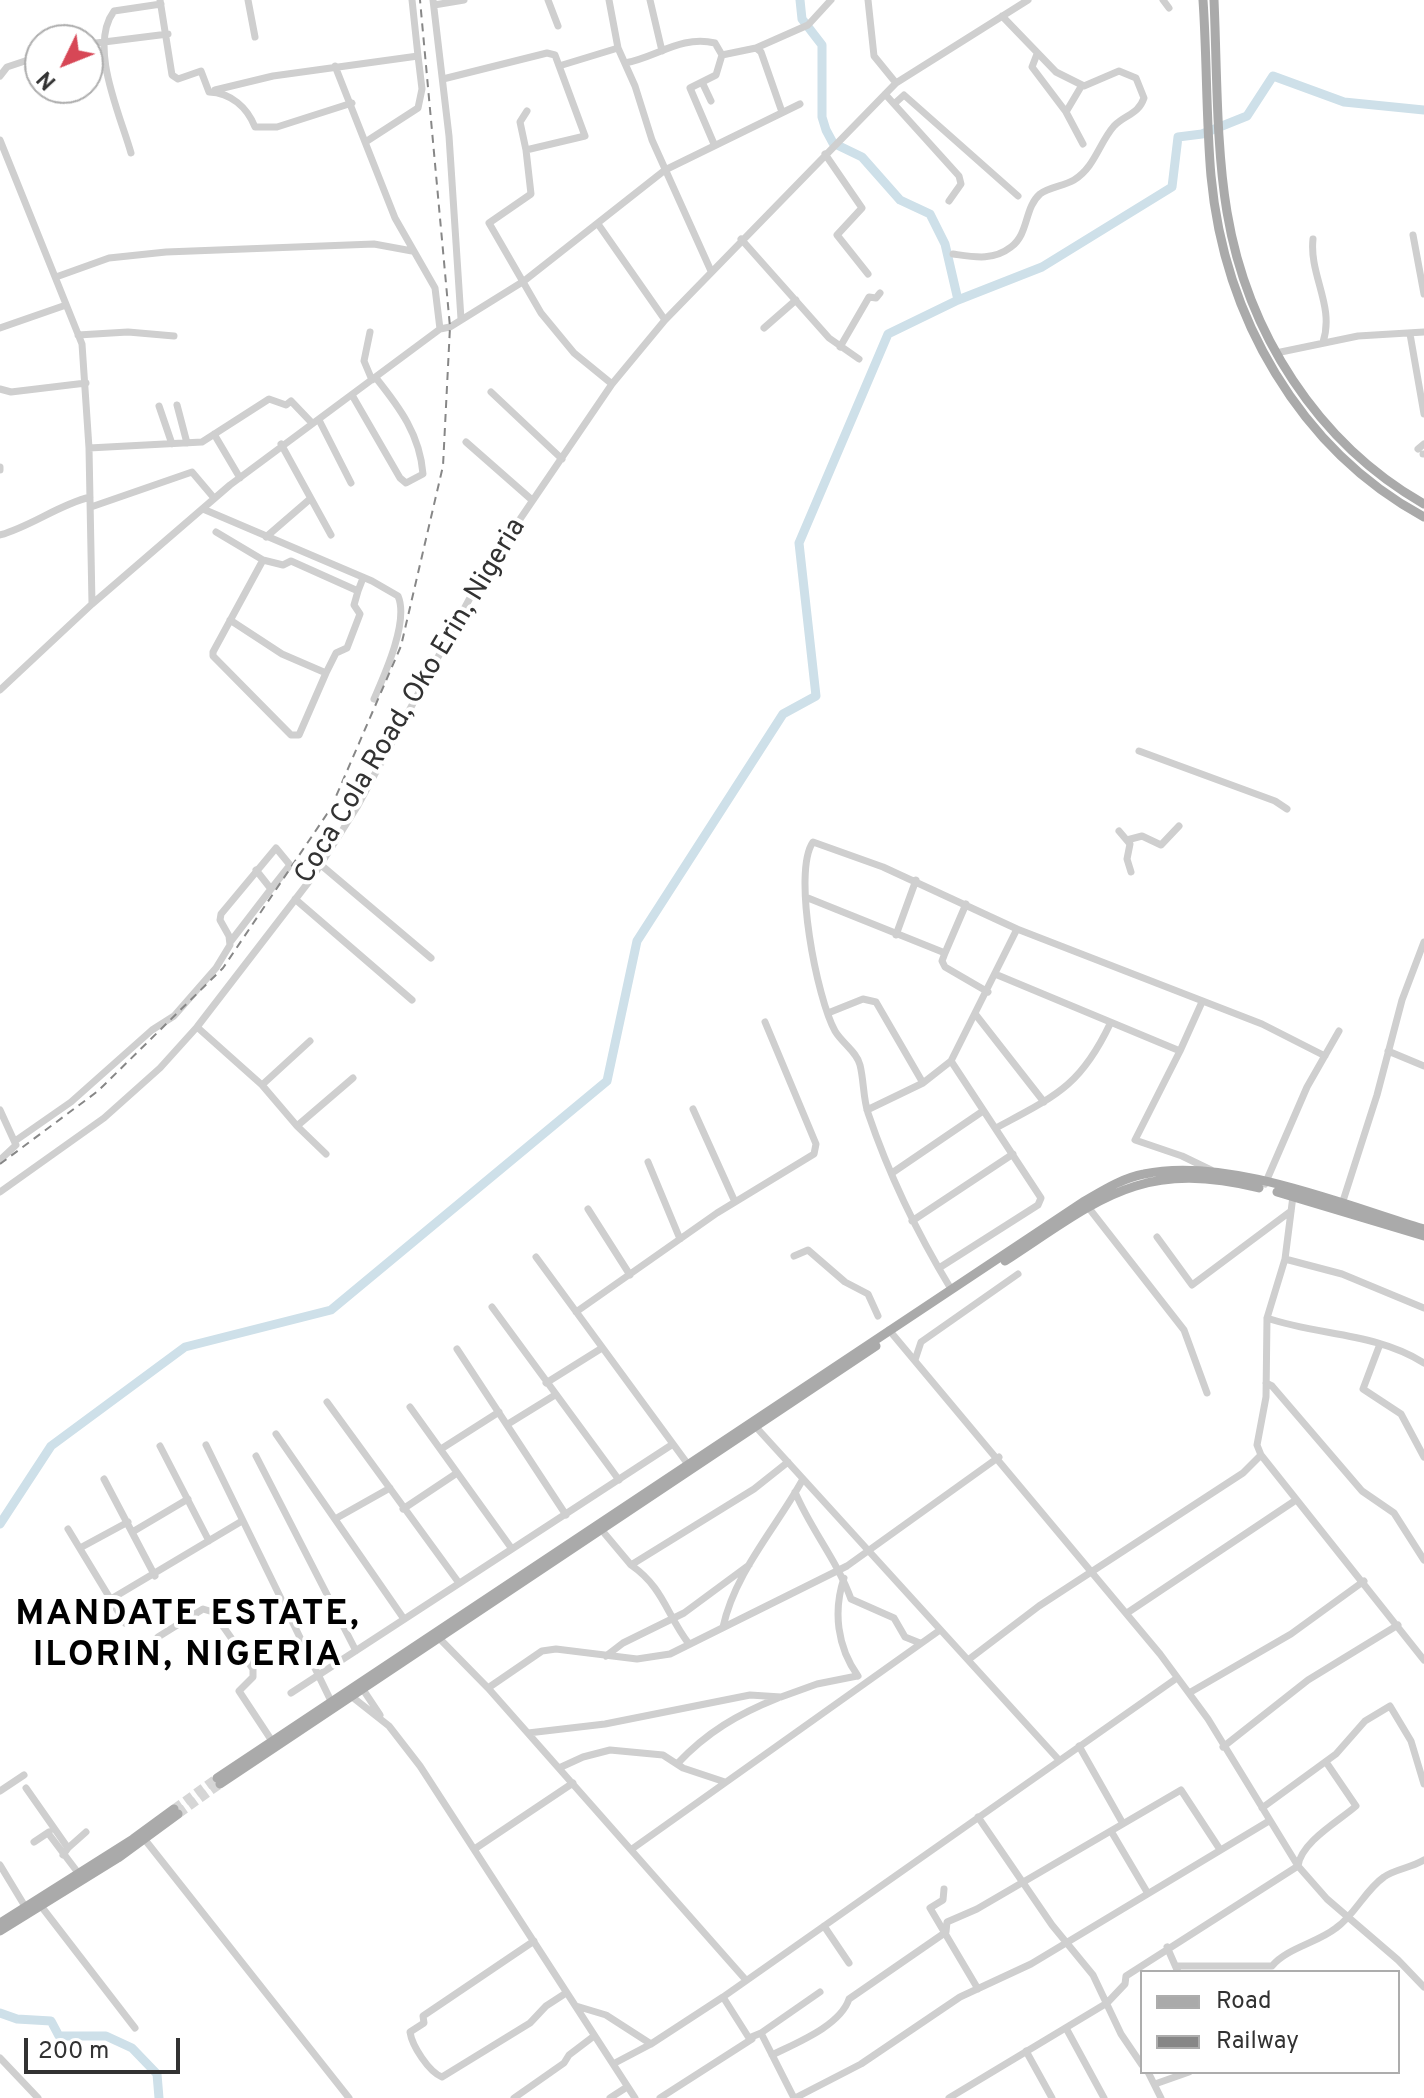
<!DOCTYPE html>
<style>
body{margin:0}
#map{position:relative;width:1424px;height:2098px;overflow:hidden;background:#fff;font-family:Overpass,sans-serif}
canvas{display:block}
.legend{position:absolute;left:1140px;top:1970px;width:260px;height:104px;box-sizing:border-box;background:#fff;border:2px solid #adadad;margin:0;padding:10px 14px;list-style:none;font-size:24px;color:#323232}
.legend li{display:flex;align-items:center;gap:16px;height:40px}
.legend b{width:40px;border:2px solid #adadad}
.north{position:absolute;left:24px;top:24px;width:80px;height:80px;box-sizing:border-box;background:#fff;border:2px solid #adadad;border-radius:50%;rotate:227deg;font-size:22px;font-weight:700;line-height:32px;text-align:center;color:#323232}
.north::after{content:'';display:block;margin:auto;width:28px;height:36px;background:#d74756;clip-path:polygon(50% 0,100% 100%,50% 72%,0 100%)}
.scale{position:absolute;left:24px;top:2038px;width:156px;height:36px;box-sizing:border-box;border:4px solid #323232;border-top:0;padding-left:10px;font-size:24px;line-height:28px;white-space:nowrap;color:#323232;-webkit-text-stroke:6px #fff;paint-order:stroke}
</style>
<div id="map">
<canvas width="1424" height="2098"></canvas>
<ul class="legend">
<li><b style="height:10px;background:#aaa"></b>Road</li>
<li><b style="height:10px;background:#878787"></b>Railway</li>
</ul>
<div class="north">N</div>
<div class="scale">200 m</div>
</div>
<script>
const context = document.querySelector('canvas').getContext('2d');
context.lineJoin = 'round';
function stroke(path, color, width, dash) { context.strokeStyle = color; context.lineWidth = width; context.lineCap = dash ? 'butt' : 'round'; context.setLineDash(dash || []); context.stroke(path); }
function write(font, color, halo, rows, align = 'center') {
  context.font = font + ' Overpass,sans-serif'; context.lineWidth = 8; context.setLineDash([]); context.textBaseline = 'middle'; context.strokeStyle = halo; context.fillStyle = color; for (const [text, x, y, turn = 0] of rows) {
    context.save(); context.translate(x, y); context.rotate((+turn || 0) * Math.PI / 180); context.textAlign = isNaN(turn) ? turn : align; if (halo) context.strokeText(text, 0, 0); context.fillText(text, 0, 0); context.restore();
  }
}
stroke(new Path2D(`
 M800,0L802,19L822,45V117L826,130L833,143L862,157L900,200L930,214L945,244L958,300
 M0,1524L51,1446L185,1347L331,1310L607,1081L637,941L783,714L816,696L799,543L888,334L958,300L1042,267L1172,187L1178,137L1202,134L1247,116L1273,76L1344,102L1424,110
 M0,2013L17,2019L51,2021L59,2036H106L132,2048L157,2074L159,2098`), '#cee0e9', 9);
stroke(new Path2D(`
 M174,1809L217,1778
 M178,1814L220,1784`), '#d6d6d6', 9, [9, 4.5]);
stroke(new Path2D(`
 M160,0L172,75L178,79L201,71L209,92C231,93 247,107 255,127H277L352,103
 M248,0L255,37
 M433,0L449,136L461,319
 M548,0L558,26
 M609,0L618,48L635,86L652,140L711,271
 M650,0L662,51
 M868,0L874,56L896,83
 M1163,0L1169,8
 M434,5L464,0
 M88,44L168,34
 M756,48L808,25L831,0
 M1037,54L1032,67L1066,112
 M625,63C657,57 681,35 715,43L722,55L756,48L761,52L782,112
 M335,66L395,218L435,288L440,329
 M559,66L618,48
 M0,76L7,67L40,56
 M443,79L547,53L555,55L585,136L526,150L531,194L489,223L541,313L574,353L612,384
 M702,82L711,101
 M1082,85L1066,112L1083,144
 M215,90L273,76L418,56L412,0
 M885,94L894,104L904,95L1018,196
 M894,104L959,176L961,184L949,201
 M0,140L82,344L89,448L92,604
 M367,141L418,108L422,89L418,56
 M714,144L690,88L716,75L722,55
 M526,150L520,122L527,111
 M131,153C120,114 88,46 114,11L161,4
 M825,154L862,208L837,235L868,274
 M598,224L665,320
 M1413,235L1424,294
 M741,239L829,338L859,359
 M1313,239C1309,275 1335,306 1323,342
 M953,254C974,257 993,261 1011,247C1029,234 1024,208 1040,194C1049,187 1064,186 1074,180C1095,167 1099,143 1114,126C1126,114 1138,115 1144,98L1136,78L1119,71L1084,86L1056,72L1002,16
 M56,277L109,258L166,252L374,244L412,251
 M0,328L66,305
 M764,328L796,300
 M370,332L364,361L372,380
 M1410,334L1424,414
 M78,335L128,332L174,336
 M840,347L869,297L876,298L880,293
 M1276,353L1358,336L1424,332
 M0,389L11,392L86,383
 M491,392L562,459
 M352,395L400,478L406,483L423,474C420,435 400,408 376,378
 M177,405L187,443
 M159,406L172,444
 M319,420L351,483
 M214,434L240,478
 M466,442L532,500
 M281,444L331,535
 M89,448L202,442L269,399L286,405L291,401L312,423
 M1418,449L1424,444
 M1423,454H1424
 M0,467V470
 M91,507L192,472L214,498
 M203,509L372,581L398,596C409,621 385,674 374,699
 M216,532L263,560L283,565L291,561L358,591L363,578
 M0,535C32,526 58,505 90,497
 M266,537L310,499
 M230,620L282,654L326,673L299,735H291L213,656V652L263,560
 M326,673L336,653L347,648L360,614L354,605L358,591
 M0,690L92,604L230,485L440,329L450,327L524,281L665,170L800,104
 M1139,751L1275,801L1287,809
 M1119,831L1130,844L1127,859L1131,872
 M1127,840L1142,836L1161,845L1179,826
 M321,865L431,958
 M808,898L945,953L942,961L945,967L988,992
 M295,899L412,1000
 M896,935L916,880
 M231,941L271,889L256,870
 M945,953L966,904
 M995,974L1180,1051L1202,1002
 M828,1013L863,999L876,1002L923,1083
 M976,1015L1044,1102
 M197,1027L262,1085L297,1126L353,1078
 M1180,1051L1135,1140L1182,1156L1211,1170
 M1388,1051L1424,1066
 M262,1085L310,1041
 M693,1109L735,1202
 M0,1110L16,1145L0,1160
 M867,1110L923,1083L951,1061L1017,929
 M297,1126L326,1154
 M996,1128C1055,1096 1080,1087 1110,1024
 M15,1141L71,1102L152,1030L174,1016L216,968L230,945L229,936L220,920L221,914L276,848L290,865L271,889
 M648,1162L680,1239
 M892,1173L983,1111
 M1265,1184L1307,1087L1339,1031
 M0,1192L104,1118L160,1068L197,1027L314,875L357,807L484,572L612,384L665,320L896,83L1028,0
 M1293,1196L1285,1259L1267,1318L1266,1397L1257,1445L1261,1455L1424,1660
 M1342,1204L1377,1095L1402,1000L1424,942
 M1088,1207L1184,1330L1207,1393
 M588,1209L630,1275
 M912,1221L1013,1154
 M1157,1237L1192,1285L1291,1211
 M794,1256L808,1250L845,1282L868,1294L878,1316
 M536,1257L687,1463
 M1285,1259L1342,1274L1424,1308
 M939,1268L1038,1205L1041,1198L951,1061
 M951,1289C917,1233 889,1175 868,1113C863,1098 864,1081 860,1065C857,1052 842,1043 835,1031C817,999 792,872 813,842L883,867L1017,929L1262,1024L1325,1056
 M492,1307L619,1480
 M576,1312L717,1213L814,1154L816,1144L765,1022
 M1267,1318C1319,1336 1374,1332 1424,1363
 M889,1330L1160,1654L1208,1719L1298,1866L1327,1899L1398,1960L1424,1987
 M1380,1344L1363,1389L1401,1414L1424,1457
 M457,1349L566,1515
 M915,1360L921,1342L1018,1274
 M546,1383L602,1348
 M1266,1383L1272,1386L1362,1491L1394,1513L1424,1560
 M327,1402L459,1583
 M410,1407L512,1549
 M508,1424L555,1395
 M755,1426L1059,1760
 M276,1434L404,1619
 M206,1445L331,1701
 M160,1446L209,1541
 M441,1449L499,1412
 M256,1456L356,1651
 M104,1479L155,1576
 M795,1492C811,1530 837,1560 851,1599L894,1618L905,1637L920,1643
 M403,1509L457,1473
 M335,1519L390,1488
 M68,1529L125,1623
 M134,1531L188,1499
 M605,1534L631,1565L754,1489L788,1462
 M80,1548L128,1522
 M631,1565C664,1588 666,1614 689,1644
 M844,1578C833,1611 837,1647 858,1676
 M111,1599L242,1521
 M1127,1613L1296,1500
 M723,1627C735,1572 776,1528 803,1479
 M436,1635L488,1688L745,1979
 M158,1637L203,1609L213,1612L253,1669V1677L239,1691L272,1741
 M606,1656L623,1643L684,1613L749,1565
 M968,1660L1039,1606L1243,1473L1261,1455
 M360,1685L380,1715
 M488,1688L542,1651L556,1649L637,1659L670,1654L847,1566L999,1457
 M291,1693L673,1444
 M1189,1693L1291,1634L1364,1581
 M351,1696L389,1726L420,1766L635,2098
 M528,1733L605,1724L750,1695L781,1697L817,1684L857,1676
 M1079,1746L1122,1822
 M1223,1747L1308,1680L1398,1625
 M677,1764C707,1732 738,1714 778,1698
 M559,1768L583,1757L610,1750L663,1755L683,1768L725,1782
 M26,1788L68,1848L63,1855
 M0,1791L24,1775
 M1262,1808L1336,1754L1365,1721L1390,1706L1411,1741L1424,1784
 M978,1817L1052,1925L1093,1975L1121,2034L1142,2065
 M1111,1831L1147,1892
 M48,1833L79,1874
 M142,1836L349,2098
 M34,1842L49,1832
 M68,1848L86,1832
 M476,1848L573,1783
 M632,1849L940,1630
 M0,1865L26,1908
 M944,1889L943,1900L930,1908L978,1989
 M41,1906L135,2028
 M824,1926L849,1963
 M534,1941L423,2016L424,2023L410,2032C412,2046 429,2072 442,2077L530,2023L546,2006L566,1993
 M1167,1947L1178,1972
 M1176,1966H1272C1287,1948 1317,1943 1336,1928C1355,1915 1365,1890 1384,1877C1395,1869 1411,1868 1424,1860
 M723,1997L749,2038L761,2033L794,2098
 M576,2006L606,2015L651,2044
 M1066,2028L1104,2098
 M761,2033L820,1992
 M1026,2051L1052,2098
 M772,2055C796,2043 840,2026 849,1999L946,1932L947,1922L977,1909L1181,1790L1219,1848
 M0,2058L38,2098
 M613,2064L651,2044L723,1997L1177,1678
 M1148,2072L1161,2098
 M1155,2084L1189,2072
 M514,2098L564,2063L569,2055L594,2036
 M610,2098L627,2087
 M660,2098L752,2039
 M795,2098L861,2064L960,1997L1031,1964L1269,1821
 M949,2098L1107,2003L1125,1984L1126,1976L1298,1866C1301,1842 1339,1821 1356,1806L1326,1762`), '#cfcfcf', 7);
stroke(new Path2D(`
 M1203,0C1207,58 1206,118 1211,176C1224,316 1299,449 1424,517
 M1214,0C1217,68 1216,146 1227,212C1247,332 1317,443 1424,504
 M1277,1192L1424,1236
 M1005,1261C1100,1199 1140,1159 1259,1188
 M217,1778L1083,1202C1102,1191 1122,1178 1144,1174C1226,1156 1344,1205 1424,1229
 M220,1784L876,1346
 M0,1923L133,1839L174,1809
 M0,1931L118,1858L178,1814`), '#aaa', 9);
stroke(new Path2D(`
 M0,1164L98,1091L223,968L331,808L401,646L443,466L450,327L420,0`), '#878787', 2, [8, 6]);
write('28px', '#323232', '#fff', [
 ["Coca Cola Road, Oko Erin, Nigeria",412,702,-59]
]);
context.letterSpacing = '2px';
write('bold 36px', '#000', '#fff', [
 ["MANDATE ESTATE,",188,1617],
 ["ILORIN, NIGERIA",188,1658]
]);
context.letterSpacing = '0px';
</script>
